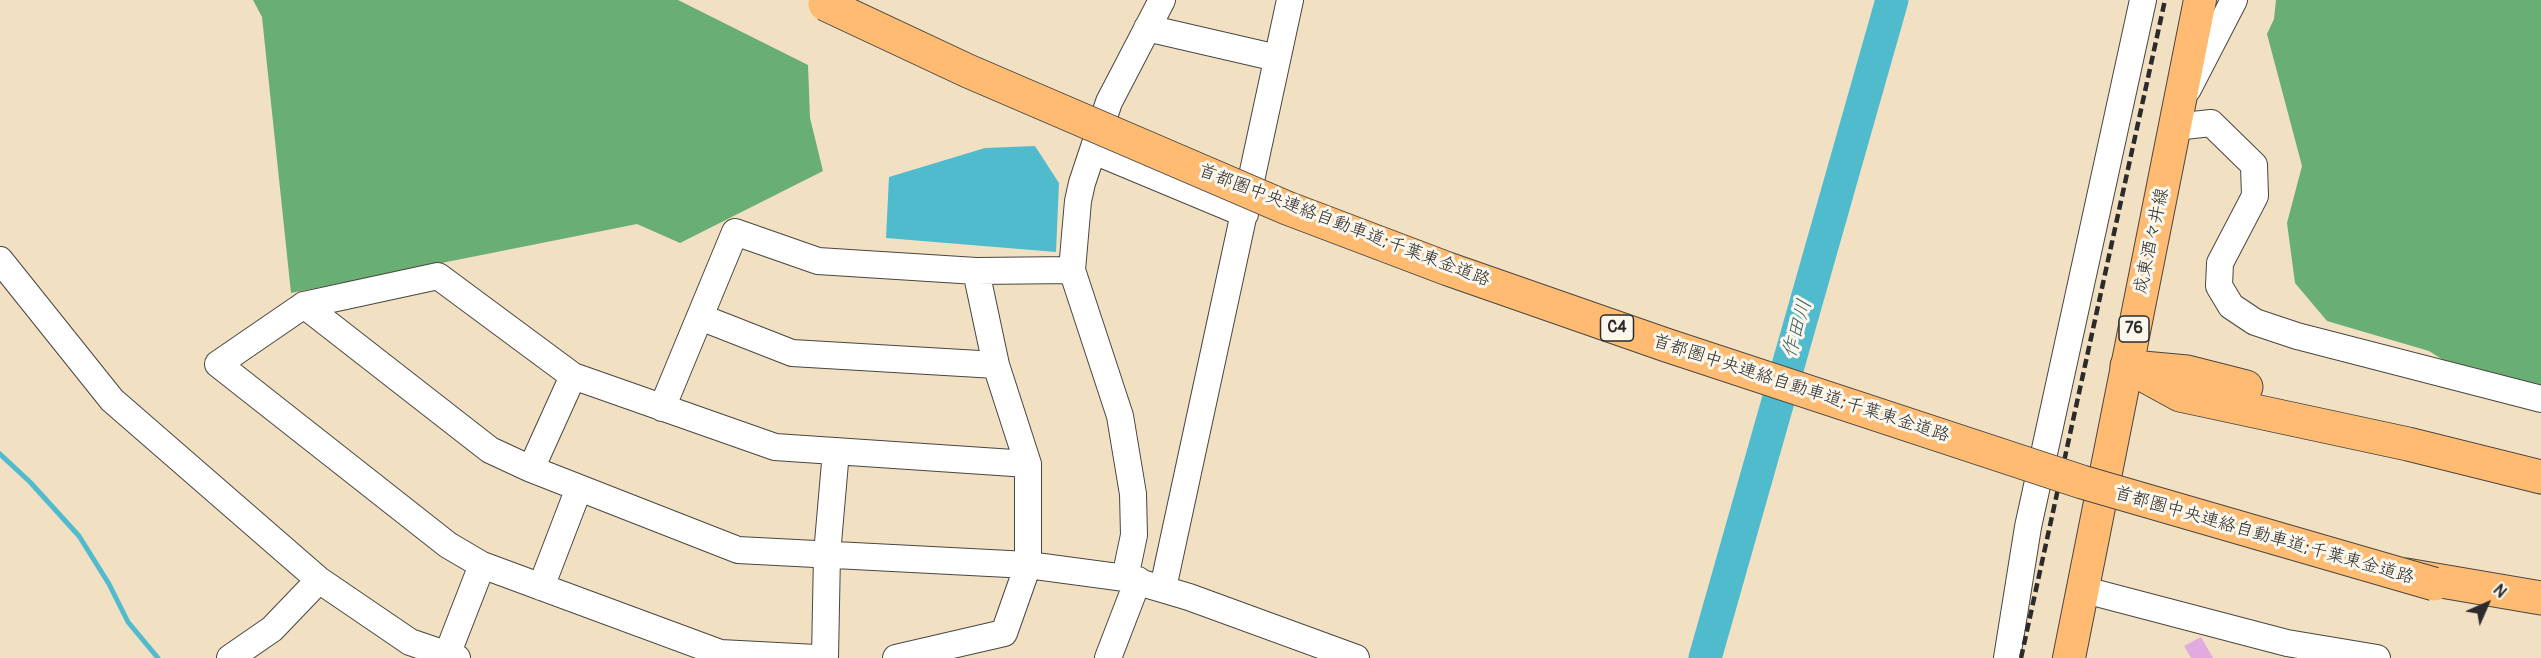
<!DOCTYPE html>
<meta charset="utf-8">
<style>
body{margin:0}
#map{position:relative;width:2541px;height:658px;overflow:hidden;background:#f2e0c3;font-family:Pangolin,sans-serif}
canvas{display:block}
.north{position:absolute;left:2457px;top:574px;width:60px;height:60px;-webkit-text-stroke:4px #fbf7ec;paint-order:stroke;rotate:45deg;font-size:16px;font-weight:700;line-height:24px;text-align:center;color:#2b2b2b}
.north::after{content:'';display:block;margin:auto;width:21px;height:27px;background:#2b2b2b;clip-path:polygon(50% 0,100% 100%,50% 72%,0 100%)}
</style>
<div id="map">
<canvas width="2541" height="658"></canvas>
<div class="north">N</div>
</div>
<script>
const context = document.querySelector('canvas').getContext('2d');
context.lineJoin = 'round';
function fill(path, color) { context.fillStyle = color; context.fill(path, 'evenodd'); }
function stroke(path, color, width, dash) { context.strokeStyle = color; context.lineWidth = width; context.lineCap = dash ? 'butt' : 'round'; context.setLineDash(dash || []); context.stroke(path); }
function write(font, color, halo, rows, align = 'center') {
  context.font = font + ' Pangolin,"Klee One",sans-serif'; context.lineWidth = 6; context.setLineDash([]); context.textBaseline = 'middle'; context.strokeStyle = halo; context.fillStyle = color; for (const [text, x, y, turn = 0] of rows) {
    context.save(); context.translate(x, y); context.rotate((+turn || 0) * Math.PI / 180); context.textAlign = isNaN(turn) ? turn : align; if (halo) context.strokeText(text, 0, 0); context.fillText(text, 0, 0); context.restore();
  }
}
fill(new Path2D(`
 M253,0H678L808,65L810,118L823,171L680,243L637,224L291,293L262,17Z
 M2276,0H2541V392L2486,387L2429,351L2327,321L2295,283L2287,223L2302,166L2267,34L2274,19Z`), '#69ae73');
fill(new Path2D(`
 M1035,146L1059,183L1056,252L886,238L889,177L985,148Z`), '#51bbce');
stroke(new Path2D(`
 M0,454L30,482L79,536L109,584L128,622L158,658`), '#51bbce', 5);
stroke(new Path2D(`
 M1705,658L1892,0`), '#51bbce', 33);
fill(new Path2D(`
 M2201,637L2213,658H2191L2184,646Z`), '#e0abde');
const minor = new Path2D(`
 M1147,28L1277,58
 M2188,89L2234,0
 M2175,127L2211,123L2254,165L2255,196L2220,263L2219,286L2231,306L2255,322L2297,336L2541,399
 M1094,151L1245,214
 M0,260L112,400L319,580L410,642L457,658
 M304,305L490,450L531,469L738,550L1028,565L1125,578L1189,597L1356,658
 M700,317L792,353L996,365
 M662,408L735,232L818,261L976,271L1072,270
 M531,469L573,376
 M1125,578L1134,535L1133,494L1120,416L1072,270L1078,201L1082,183L1109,102L1162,0
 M541,587L579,488
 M1163,588L1290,0
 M2081,589L2287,643L2377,658
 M447,655L482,565
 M230,658L272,629L319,580
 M816,658L720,653L482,565L448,545L218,364L304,305L438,276L573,376L775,447L1028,464
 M825,658L827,554L836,451
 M896,658L1004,633L1028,565V464L996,365L976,271
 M1108,658L1138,580
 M2007,658L2028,527L2143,0`);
const major = new Path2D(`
 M2069,658L2200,0`);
const highway = new Path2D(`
 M2127,366L2180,395L2408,444L2541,477
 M2143,368L2187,372L2246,387
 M2406,575L2541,598`);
stroke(minor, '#494642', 28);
stroke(major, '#494642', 34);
stroke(highway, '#494642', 35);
stroke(minor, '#fff', 26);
stroke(major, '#ffbb71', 32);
stroke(highway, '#ffbb71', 33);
stroke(new Path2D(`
 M2021,658L2165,0`), '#2b2b2b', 4.5, [9, 4.5]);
const highwayBridge = new Path2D(`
 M825,4L968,71L1287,208L1448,269L1666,345L2082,482L2434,584`);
stroke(highwayBridge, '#494642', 35, []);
stroke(highwayBridge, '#ffbb71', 33);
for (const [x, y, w] of [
 [1617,328,33],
 [2134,329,30]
]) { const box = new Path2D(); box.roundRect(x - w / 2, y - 13, w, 26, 4.5); context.fillStyle = '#fbf7ec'; context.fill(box); stroke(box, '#2b2b2b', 1.5); }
write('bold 16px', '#2b2b2b', null, [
 ["C4",1617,328],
 ["76",2134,329]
]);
write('18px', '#2b2b2b', '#fbf7ec', [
 ["首都圏中央連絡自動車道;千葉東金道路",1344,226,21],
 ["成東酒々井線",2152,241,-78],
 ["首都圏中央連絡自動車道;千葉東金道路",1801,389,18],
 ["首都圏中央連絡自動車道;千葉東金道路",2264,536,16]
]);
write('italic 20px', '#385d64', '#fbf7ec', [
 ["作田川",1798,329,-74]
]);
</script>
